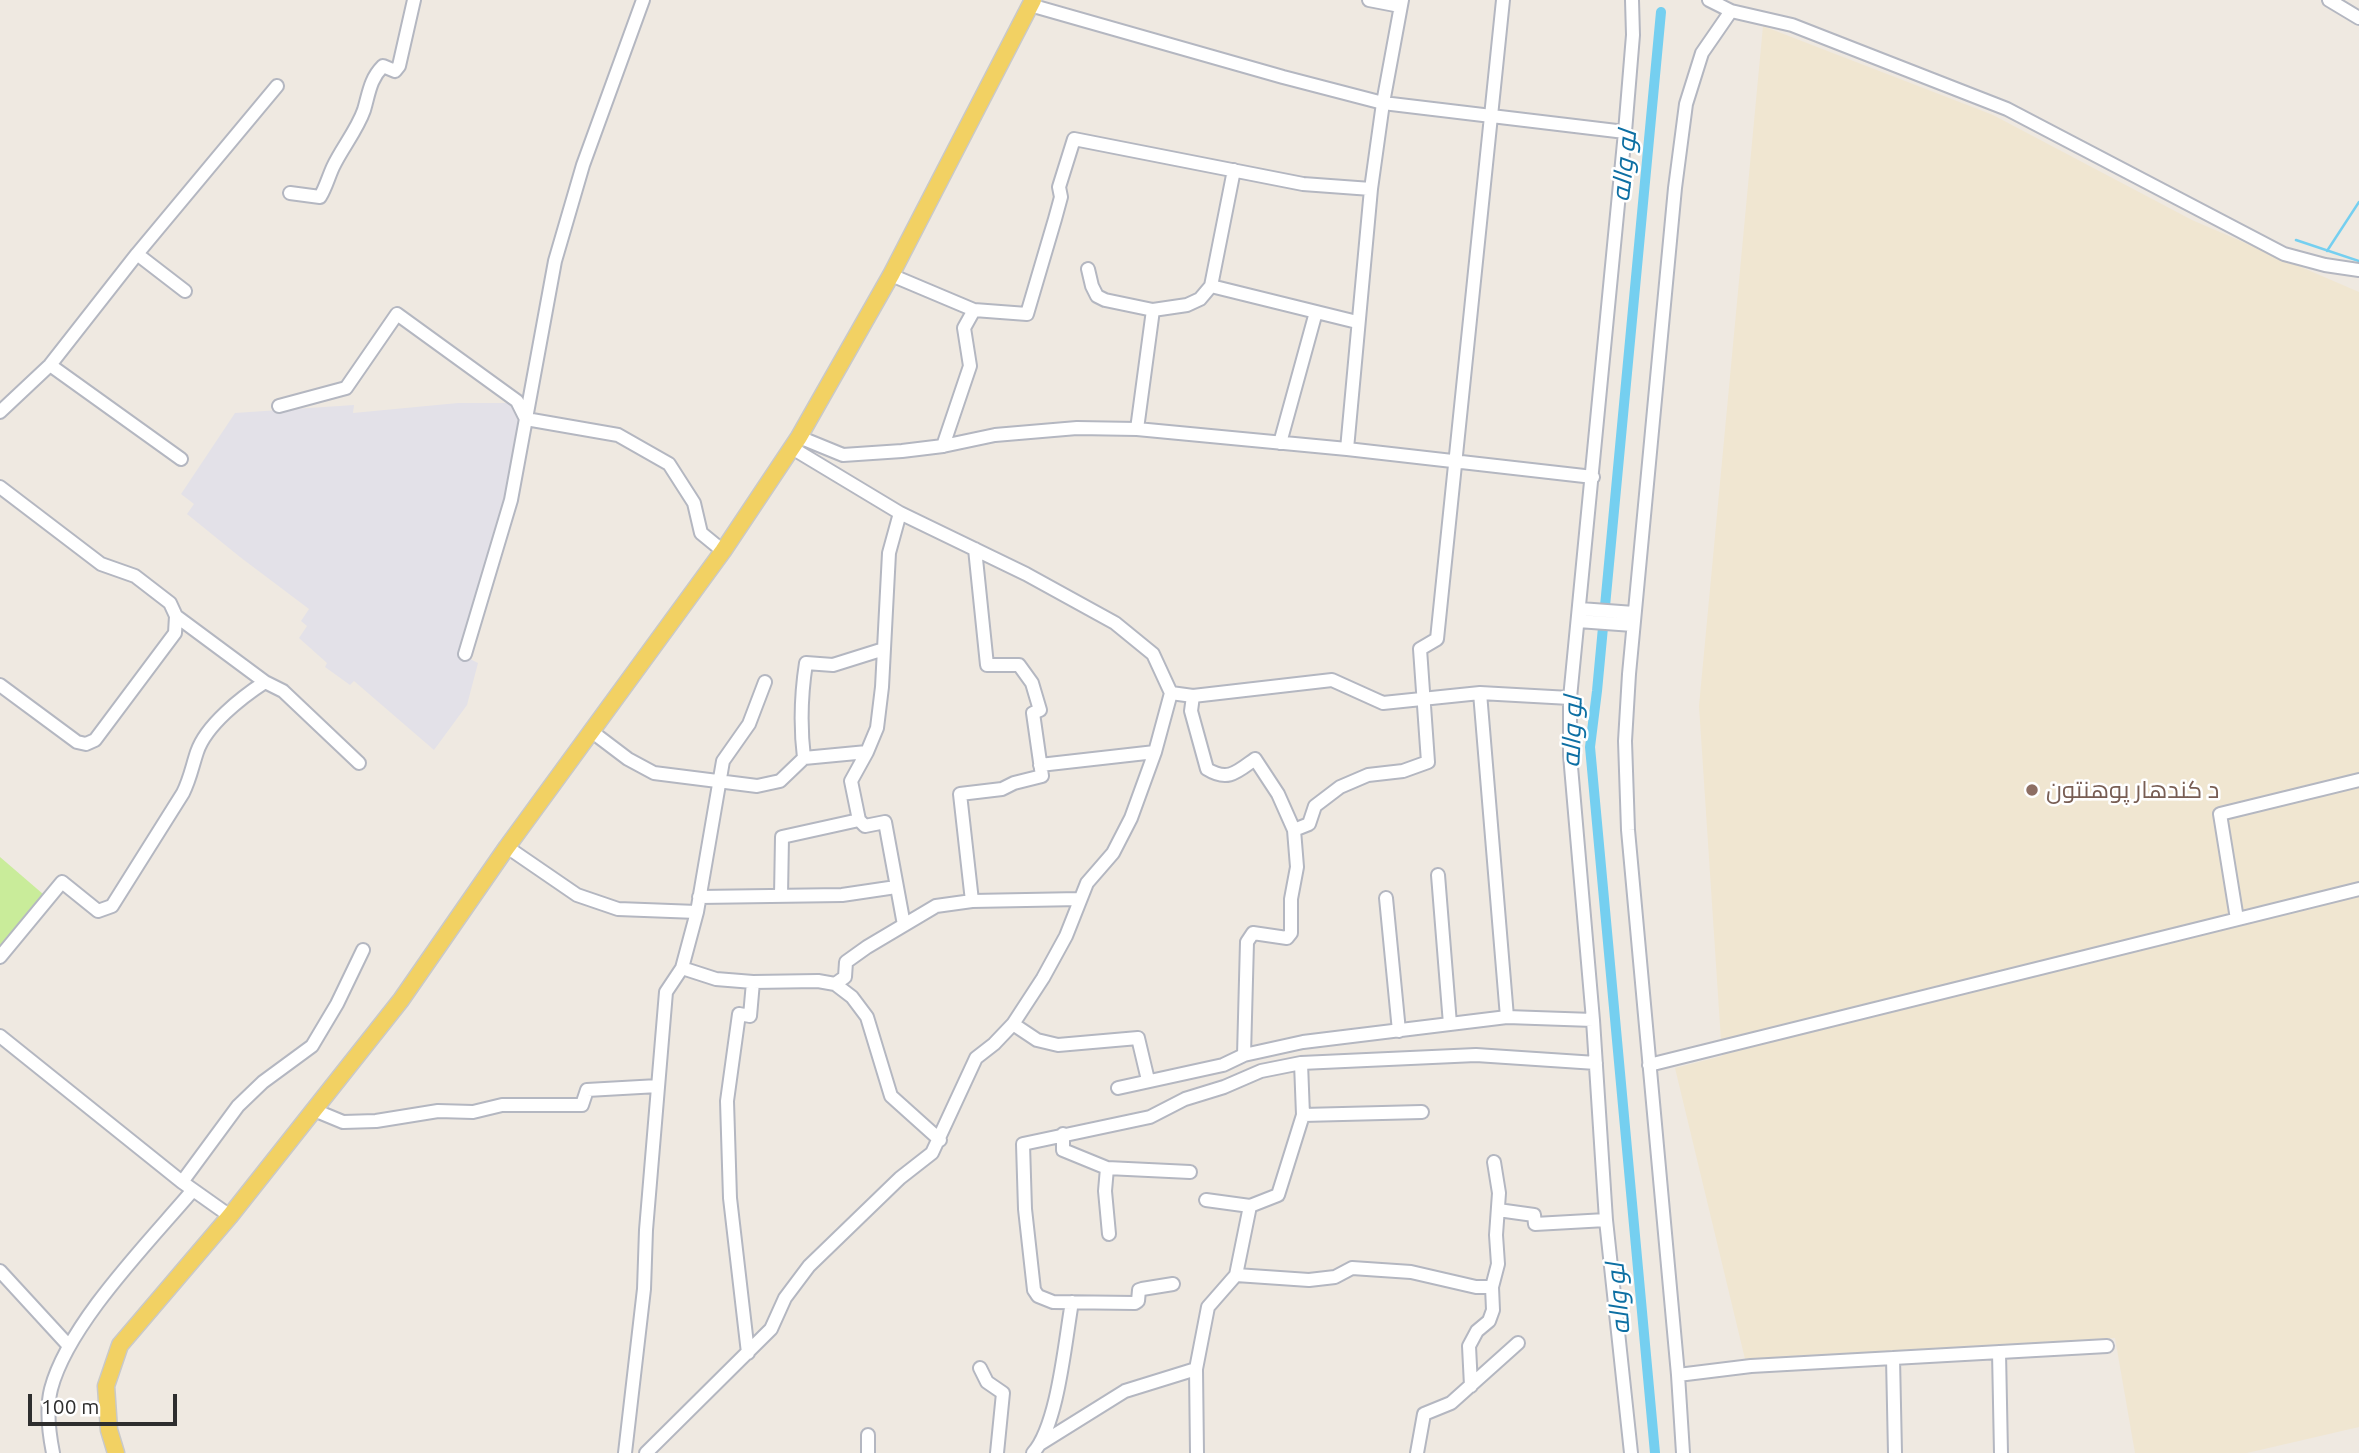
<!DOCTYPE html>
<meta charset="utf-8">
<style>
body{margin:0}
#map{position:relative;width:2359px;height:1453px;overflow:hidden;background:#efe9e1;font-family:Ubuntu,sans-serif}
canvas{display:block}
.scale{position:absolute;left:28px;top:1394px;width:149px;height:32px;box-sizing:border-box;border:4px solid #2e2e2e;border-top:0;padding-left:9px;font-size:21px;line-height:24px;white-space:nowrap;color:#2e2e2e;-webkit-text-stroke:5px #fff;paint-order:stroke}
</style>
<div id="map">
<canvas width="2359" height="1453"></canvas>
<div class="scale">100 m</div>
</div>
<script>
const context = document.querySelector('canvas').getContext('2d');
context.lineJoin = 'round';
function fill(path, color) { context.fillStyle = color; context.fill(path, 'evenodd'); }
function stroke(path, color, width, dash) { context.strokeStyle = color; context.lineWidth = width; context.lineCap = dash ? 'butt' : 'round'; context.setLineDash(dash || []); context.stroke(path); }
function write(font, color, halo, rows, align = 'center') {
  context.font = font + ' Ubuntu,Cairo,sans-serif'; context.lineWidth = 5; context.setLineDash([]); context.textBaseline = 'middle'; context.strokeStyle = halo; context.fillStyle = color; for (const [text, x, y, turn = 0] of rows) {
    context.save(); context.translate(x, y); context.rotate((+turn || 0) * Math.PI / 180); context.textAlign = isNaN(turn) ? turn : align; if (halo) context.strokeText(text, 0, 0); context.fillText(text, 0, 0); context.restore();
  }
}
fill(new Path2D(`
 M458,403H514L521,415L515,460L462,655L478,663L467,705L434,750L354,681L350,685L325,667L327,663L299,638L307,626L301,621L309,609L240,557L187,514L194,504L181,494L235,413L354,405L353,413Z`), '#e3e1e8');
fill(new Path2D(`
 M1763,26L1993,115L2192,220L2359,292V1427L2247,1453H2135L2115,1338L1745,1359L1675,1068L1722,1056L1699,706Z`), '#f0e6d1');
fill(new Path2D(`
 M0,857L43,894L0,949Z`), '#c9ec9a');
stroke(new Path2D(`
 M2296,240L2359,261
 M2327,251L2359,202`), '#75cff0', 2.5);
stroke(new Path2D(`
 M1655,1453L1590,747L1597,691L1661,12`), '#75cff0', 10);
const minor = new Path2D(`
 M1369,0L1400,6
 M1709,0L1731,11L1792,25L2007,109L2284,254L2325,265L2359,270
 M2329,0L2359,18
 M1030,5L1283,77L1383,103L1625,132
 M290,193L320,197C326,187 328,178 333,167C342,148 357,130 364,110C369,93 370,79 383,66L395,71L399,66L414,0
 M137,254L185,291
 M1088,269L1092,286L1097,296L1105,300L1153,310L1187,305L1200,299L1211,286L1234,170
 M891,275L974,310L1027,314L1055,219L1061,197L1059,187L1074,139L1303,184L1371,189
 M1211,286L1357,322
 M50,365L181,459
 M279,406L346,388L397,314L517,401L526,419L618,435L669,464L694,503L701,533L723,551
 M0,412L50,365L137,254L277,86
 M1137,429L1153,310
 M799,437L843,455L902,451L943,446L995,435L1077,428L1137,429L1347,449L1593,477
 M1280,443L1316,312
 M943,446L970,366L964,328L974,310
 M1347,449L1371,189L1383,103L1402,0
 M0,487L101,564L135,576L170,603L176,616L265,682
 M1580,609L1634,613
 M1578,621L1633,625
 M465,654L511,500L555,261L583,165L643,0
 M0,685L77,742L86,744L95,740L175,633L176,616
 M1171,693L1193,696L1332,680L1383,703L1480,693L1570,698
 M1480,693L1507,1017
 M1193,696L1191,711L1207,769C1228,782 1237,772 1255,759L1278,794L1294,830L1297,867L1291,899V933L1287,938L1253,933L1247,942L1244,1055
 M591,731L628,759L654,773L757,786L780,781L804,758L867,752
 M804,758C800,725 801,695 806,663L833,665L884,649
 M1040,765L1155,752
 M859,820L851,781L867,752L877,728L882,687L889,553L900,513
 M1294,830L1309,824L1315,806L1340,787L1368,775L1403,771L1428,762L1420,649L1437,639L1503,0
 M507,847L577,895L618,909L697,912
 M1438,875L1450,1024
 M781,896L782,837L859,820L865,826L885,822L904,925
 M699,897L842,895L896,887
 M1386,898L1399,1031
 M972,901L960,794L1002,789L1014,783L1042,776L1033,713L1040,710L1032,683L1019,665H987L975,549
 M2237,919L2220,814L2359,780
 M0,957L62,882L98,911L112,906L183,793C190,779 192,767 197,752C206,725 242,697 265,682L283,691L359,763
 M682,968L716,979L753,982L818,981L835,984L852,997L867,1017L891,1096L940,1140
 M835,984L845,977L846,962L867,947L936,906L972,901L1080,899
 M1013,1024L1037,1040L1058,1045L1138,1038L1148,1080
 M0,1036L182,1182L230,1216
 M1649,1065L2359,889
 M1118,1088L1223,1065L1244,1055L1303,1042L1507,1017L1593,1020
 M314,1110L343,1122L376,1121L438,1111L473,1112L502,1105H582L587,1090L658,1086
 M1303,1115L1422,1112
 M1063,1134V1150L1107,1168L1190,1172
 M1107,1168L1105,1191L1109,1234
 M182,1182L238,1106L263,1082L312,1046L337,1004L363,950
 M1206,1200L1250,1206
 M1498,1210L1534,1215L1535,1224L1606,1220
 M0,1271L69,1346
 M1236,1275L1309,1280L1335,1277L1352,1268L1411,1272L1476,1287H1492
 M1173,1284L1142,1289L1139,1290L1138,1301L1135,1303L1053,1302L1038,1296L1034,1290L1025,1209L1023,1144L1150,1117L1185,1099L1224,1087L1261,1071L1301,1063L1476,1055L1596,1063
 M1999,1352L2001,1453
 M748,1353L730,1198L727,1101L739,1014L750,1016L753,982
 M1893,1358L1895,1453
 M980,1368L987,1382L1003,1393L997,1453
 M1678,1375L1751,1366L2107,1346
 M1471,1386L1469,1346L1477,1331L1489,1321L1493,1310L1492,1287L1498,1264L1496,1235L1499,1193L1494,1162
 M868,1435V1453
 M1040,1444L1125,1391L1196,1369
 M53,1453C49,1433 46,1409 51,1389C68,1324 148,1243 193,1190
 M625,1453L644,1289L646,1230L666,992L682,968L697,912L723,761L749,724L765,682
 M646,1453L771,1329L785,1298L809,1266L900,1178L932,1153L976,1058L994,1044L1013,1024L1043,978L1066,936L1087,883L1113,853L1131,818L1155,752L1171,693L1153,654L1115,623L1026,574L900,513L792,448
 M1033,1453C1058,1425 1065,1341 1072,1302
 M1197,1453L1196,1369L1208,1307L1236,1275L1250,1206L1278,1195L1303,1115L1301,1063
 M1417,1453L1424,1414L1451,1403L1518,1343
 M1631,1453L1606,1220L1593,1020L1570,755V698L1625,132L1633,35L1632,0
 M1683,1453L1678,1375L1628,830L1625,741L1629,674L1675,188L1686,104L1702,53L1731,11`);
const major = new Path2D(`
 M116,1453L109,1430L106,1386L120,1345L230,1216L401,1000L507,847L723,551L799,437L891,275L1033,0`);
stroke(minor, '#b4b7c1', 16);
stroke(major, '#c9c9c9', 19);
stroke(minor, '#fff', 12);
stroke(major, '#f2d163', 16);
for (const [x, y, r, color] of [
 [2032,790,7,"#8d6e63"]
]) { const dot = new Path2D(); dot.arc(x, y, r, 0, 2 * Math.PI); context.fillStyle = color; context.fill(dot); stroke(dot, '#fff', 2.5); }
write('24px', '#785e54', '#fff', [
 ["د کندهار پوهنتون",2046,790]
], 'left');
write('italic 26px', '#0d6fa3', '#fff', [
 ["لو واله",1624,166,-84],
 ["لو واله",1572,732,-88],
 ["لو واله",1618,1299,-95]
]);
</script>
